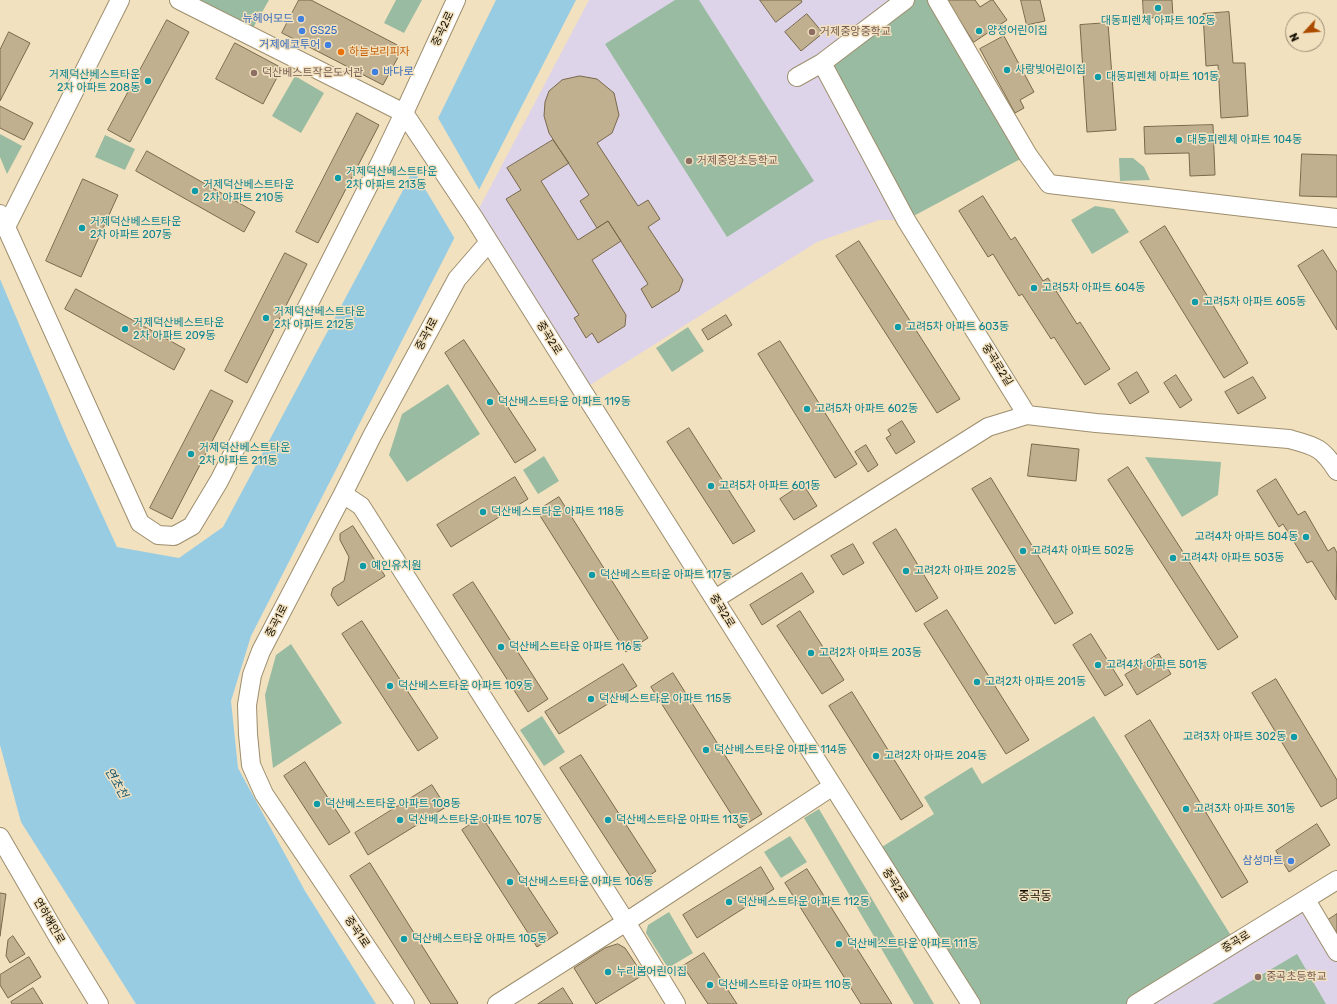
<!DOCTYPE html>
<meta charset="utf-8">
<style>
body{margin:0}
#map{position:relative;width:1337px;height:1004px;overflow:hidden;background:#f2e1bf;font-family:Rubik,sans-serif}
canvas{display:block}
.north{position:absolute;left:1285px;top:12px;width:40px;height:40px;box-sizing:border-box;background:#f2e1bf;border:1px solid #9a8d74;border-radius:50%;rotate:244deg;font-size:11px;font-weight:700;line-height:16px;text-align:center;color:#151004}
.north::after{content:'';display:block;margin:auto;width:14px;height:18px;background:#ab4b00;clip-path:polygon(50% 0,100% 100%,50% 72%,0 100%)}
</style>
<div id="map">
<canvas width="1337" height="1004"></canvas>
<div class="north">N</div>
</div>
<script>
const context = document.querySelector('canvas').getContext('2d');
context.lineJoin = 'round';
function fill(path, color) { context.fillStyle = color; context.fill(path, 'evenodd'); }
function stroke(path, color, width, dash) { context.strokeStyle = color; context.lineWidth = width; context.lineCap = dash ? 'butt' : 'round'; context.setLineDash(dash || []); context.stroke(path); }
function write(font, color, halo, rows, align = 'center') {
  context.font = font + ' Rubik,"Noto Sans KR",sans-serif'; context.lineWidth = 3; context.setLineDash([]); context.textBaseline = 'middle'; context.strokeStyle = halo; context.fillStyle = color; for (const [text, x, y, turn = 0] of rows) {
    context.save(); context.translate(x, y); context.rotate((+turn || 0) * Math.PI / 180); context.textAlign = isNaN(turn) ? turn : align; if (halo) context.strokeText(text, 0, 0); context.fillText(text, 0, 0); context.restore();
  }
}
fill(new Path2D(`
 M589,0H905L906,220H879L817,242L582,390L474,218Z
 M1306,900L1337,952V1004H1136Z`), '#ded4e9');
fill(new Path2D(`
 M179,0H269L249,35Z
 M396,0H422L404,33L384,23Z
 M675,0H699L814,181L727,237L605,44Z
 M905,0H937L1028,155L906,220L822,63Z
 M295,76L324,93L301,133L272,116Z
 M0,134L22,146L7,174L0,157Z
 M105,135L135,149L125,170L95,157Z
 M1119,158H1133L1144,167L1150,180L1120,181Z
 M1095,206L1114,209L1129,232L1092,254L1071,220Z
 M688,327L704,351L672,372L656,348Z
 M448,384L480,434L407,482L389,455L402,414Z
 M544,456L559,481L538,494L523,470Z
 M1145,457L1221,462L1218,495L1182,517Z
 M291,644L342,723L273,768L265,695L276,655Z
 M542,716L565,752L544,766L520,730Z
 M1094,716L1235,942L1136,1004H971L874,852L934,814L924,797L972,767L982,784Z
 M819,809L934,1004H914L804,818Z
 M790,836L807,862L781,878L764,852Z
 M669,912L693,953L668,968L646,933L648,925Z
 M1297,954L1326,1004H1212Z`), '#99bba1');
fill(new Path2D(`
 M496,0H576L251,636L231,701L238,768L305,891L376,1004H136L21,822L0,745V279L67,438L117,547L179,558L223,527L401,194Z`), '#98cce2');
fill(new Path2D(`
 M437,116L480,191L455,239L412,167Z`), '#f2e1bf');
const building = new Path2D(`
 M299,0H311L403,48L383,85L282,33Z
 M760,0H801L802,2L776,22Z
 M947,0H975L980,7L991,0H993L1007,20L974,42Z
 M1021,0H1040L1045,21L1027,25Z
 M1143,0H1172L1173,17L1144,18Z
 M1229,12L1233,63H1245L1248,116L1221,118L1218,65L1206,66L1203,14Z
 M807,14L823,33L801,51L785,32Z
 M167,20L189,32L130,142L108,130Z
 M1108,23L1116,130L1087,132L1080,25Z
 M9,32L30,43L0,101V50Z
 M1004,36L1034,92L1020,100L1024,108L1015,113L980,49Z
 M235,43L282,68L263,104L216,79Z
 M580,76L597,79L614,93L619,115L612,133L597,143L638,206L648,200L660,219L648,227L683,280L679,291L652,308L641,289L648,284L608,221L597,228L580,201L589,195L549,133L544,116L545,102L549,91L562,80Z
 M0,106L33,123L24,140L0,128Z
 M357,113L379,125L318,243L296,232Z
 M1213,125L1215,175L1190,176L1189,153L1145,154L1144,127Z
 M553,140L569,163L541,181L578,240L608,221L621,241L592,260L626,315L625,326L598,343L592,333L586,338L574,318L579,315L506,199L521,190L507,168Z
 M147,151L255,212L244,232L136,171Z
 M1302,154L1337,155V197L1300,196Z
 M83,179L118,195L81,277L46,261Z
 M983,196L1011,240L1015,237L1043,281L1048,278L1077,324L1080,322L1110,369L1085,385L1054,337L1051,339L1022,294L1019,296L993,254L988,257L959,211Z
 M1165,226L1248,363L1224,378L1140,242Z
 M859,241L960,399L937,413L836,256Z
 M1323,250L1337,272V330L1298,266Z
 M285,253L307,264L247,383L225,371Z
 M76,289L185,349L174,370L65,309Z
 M726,315L732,325L708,340L702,330Z
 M464,340L536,450L515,463L445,353Z
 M780,341L857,464L835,478L758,354Z
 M1137,372L1149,392L1130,404L1118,384Z
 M1176,375L1192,400L1180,408L1164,383Z
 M1253,377L1266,398L1238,414L1225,392Z
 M211,390L233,401L172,519L150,508Z
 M902,421L915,442L896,454L886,438L891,435L888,430Z
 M689,428L755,531L733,544L667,442Z
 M1032,444L1079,449L1076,481L1028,476Z
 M866,445L878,465L868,472L855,452Z
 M1128,467L1238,637L1218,650L1108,480Z
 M515,477L528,499L451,547L437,525Z
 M991,478L1073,613L1055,624L972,489Z
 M1276,479L1298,515L1305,511L1328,551L1334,547L1337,553L1336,600L1312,561L1307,563L1283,524L1279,527L1257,491Z
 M803,484L817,506L794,520L780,499Z
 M559,497L648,638L626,652L537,511Z
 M353,526L385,576L338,606L331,595L333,588L344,581L349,557L340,540V534Z
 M896,529L938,598L916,612L873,543Z
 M853,544L864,563L843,575L831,556Z
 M802,573L814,592L762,625L750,605Z
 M473,582L548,699L528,712L453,595Z
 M947,610L1029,740L1006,754L924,624Z
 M800,611L844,680L822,694L777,626Z
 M362,621L438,738L418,751L342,634Z
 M1091,634L1123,685L1105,696L1073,645Z
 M1159,654L1171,674L1137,695L1125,675Z
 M623,664L637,686L559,734L545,712Z
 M673,673L762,814L740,828L651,687Z
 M1276,679L1337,780V798L1321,807L1252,693Z
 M852,692L923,806L901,820L829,706Z
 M1150,720L1248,882L1222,898L1125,736Z
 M581,755L656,871L636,885L560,768Z
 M305,762L350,832L329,845L284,776Z
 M432,785L446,807L368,855L355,833Z
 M482,817L558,933L537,947L462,830Z
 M1317,824L1330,845L1289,872L1276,851Z
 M370,863L458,1003L457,1004H431L350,876Z
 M761,867L774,889L697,938L683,915Z
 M807,869L892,1004H861L785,883Z
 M0,893L6,894L0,936Z
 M1337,914V933L1328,920Z
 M13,936L25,954L10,963L6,956L8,940Z
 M618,944L625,948L643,975L596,1004L574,968L605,948Z
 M704,953L737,1004H708L683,966Z
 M29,957L41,977L8,998L0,985V975Z
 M33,988L43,1004H12L11,1002Z
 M563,988L573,1004H538Z`);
fill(building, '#c0b08f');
stroke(building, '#78694b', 1);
const minor = new Path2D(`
 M456,0L404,113L474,218L582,390L971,1004
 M905,0L822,63L906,220L1027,415L1096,423L1289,439C1315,446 1322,447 1337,471
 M937,0L1028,155L1049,184L1337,218
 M797,77L822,63
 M0,214L140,523L158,535L174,536L192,526L219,481L381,161L404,113L179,0
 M6,227L120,0
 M343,494L361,506L626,922L676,1004
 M715,599L988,427L1027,415
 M0,837L58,937L99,1004
 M1306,900L1337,952
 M405,1004L264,794L251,765L248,734L247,705L252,675L261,651L343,494L372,436L457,279L489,242
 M497,1004L626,922L833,786
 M1136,1004L1337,880`);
stroke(minor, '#9d8e6e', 20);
stroke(minor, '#fff', 18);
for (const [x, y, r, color] of [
 [1158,8,4,"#0f9aa8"],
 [301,19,4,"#3f7fe0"],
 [302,31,4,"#3f7fe0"],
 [979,31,4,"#0f9aa8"],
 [812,32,4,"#8d6e63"],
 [328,45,4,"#3f7fe0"],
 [341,52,4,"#e8710a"],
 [1007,70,4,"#0f9aa8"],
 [375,72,4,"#3f7fe0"],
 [254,73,4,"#8d6e63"],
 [1098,77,4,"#0f9aa8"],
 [148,81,4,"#0f9aa8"],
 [1179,140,4,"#0f9aa8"],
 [689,161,4,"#8d6e63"],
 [338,178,4,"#0f9aa8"],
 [195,191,4,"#0f9aa8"],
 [82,228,4,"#0f9aa8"],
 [1034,288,4,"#0f9aa8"],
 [1195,302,4,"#0f9aa8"],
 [266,318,4,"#0f9aa8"],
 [898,327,4,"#0f9aa8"],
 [125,329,4,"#0f9aa8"],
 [490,402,4,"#0f9aa8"],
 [807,409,4,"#0f9aa8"],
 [191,454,4,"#0f9aa8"],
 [711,486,4,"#0f9aa8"],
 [483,512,4,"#0f9aa8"],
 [1306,537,4,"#0f9aa8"],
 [1023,551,4,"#0f9aa8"],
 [1173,558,4,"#0f9aa8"],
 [363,566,4,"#0f9aa8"],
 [906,571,4,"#0f9aa8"],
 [592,575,4,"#0f9aa8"],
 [501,647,4,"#0f9aa8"],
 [811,653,4,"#0f9aa8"],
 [1098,665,4,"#0f9aa8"],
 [977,682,4,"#0f9aa8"],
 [390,686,4,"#0f9aa8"],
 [591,699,4,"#0f9aa8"],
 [1294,737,4,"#0f9aa8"],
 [706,750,4,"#0f9aa8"],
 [876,756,4,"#0f9aa8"],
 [317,804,4,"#0f9aa8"],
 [1186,809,4,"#0f9aa8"],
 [400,820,4,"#0f9aa8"],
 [608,820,4,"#0f9aa8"],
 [1291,861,4,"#3f7fe0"],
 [510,882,4,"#0f9aa8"],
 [729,902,4,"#0f9aa8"],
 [404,939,4,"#0f9aa8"],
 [839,944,4,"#0f9aa8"],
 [608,972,4,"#0f9aa8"],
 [1258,977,4,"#8d6e63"],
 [710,985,4,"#0f9aa8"]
]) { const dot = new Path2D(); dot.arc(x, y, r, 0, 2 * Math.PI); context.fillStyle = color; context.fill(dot); stroke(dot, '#f2e1bf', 1.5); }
write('11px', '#366cbe', '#f2e1bf', [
 ["뉴헤어모드",293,19],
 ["GS25",310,31,"left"],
 ["거제에코투어",320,45],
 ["바다로",383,72,"left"],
 ["삼성마트",1283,861]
], 'right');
write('11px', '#0d838f', '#f2e1bf', [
 ["대동피렌체 아파트 102동",1158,21,"center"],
 ["양정어린이집",987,31],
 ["사랑빛어린이집",1015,70],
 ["거제덕산베스트타운",140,75,"right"],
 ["2차 아파트 208동",140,88,"right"],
 ["대동피렌체 아파트 101동",1106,77],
 ["대동피렌체 아파트 104동",1187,140],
 ["거제덕산베스트타운",346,172],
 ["2차 아파트 213동",346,185],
 ["거제덕산베스트타운",203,185],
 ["2차 아파트 210동",203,198],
 ["거제덕산베스트타운",90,222],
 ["2차 아파트 207동",90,235],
 ["고려5차 아파트 604동",1042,288],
 ["고려5차 아파트 605동",1203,302],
 ["거제덕산베스트타운",274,312],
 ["2차 아파트 212동",274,325],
 ["거제덕산베스트타운",133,323],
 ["2차 아파트 209동",133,336],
 ["고려5차 아파트 603동",906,327],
 ["덕산베스트타운 아파트 119동",498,402],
 ["고려5차 아파트 602동",815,409],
 ["거제덕산베스트타운",199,448],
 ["2차 아파트 211동",199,461],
 ["고려5차 아파트 601동",719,486],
 ["덕산베스트타운 아파트 118동",491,512],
 ["고려4차 아파트 504동",1298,537,"right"],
 ["고려4차 아파트 502동",1031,551],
 ["고려4차 아파트 503동",1181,558],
 ["예인유치원",371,566],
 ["고려2차 아파트 202동",914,571],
 ["덕산베스트타운 아파트 117동",600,575],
 ["덕산베스트타운 아파트 116동",509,647],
 ["고려2차 아파트 203동",819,653],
 ["고려4차 아파트 501동",1106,665],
 ["고려2차 아파트 201동",985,682],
 ["덕산베스트타운 아파트 109동",398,686],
 ["덕산베스트타운 아파트 115동",599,699],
 ["고려3차 아파트 302동",1286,737,"right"],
 ["덕산베스트타운 아파트 114동",714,750],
 ["고려2차 아파트 204동",884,756],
 ["덕산베스트타운 아파트 108동",325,804],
 ["고려3차 아파트 301동",1194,809],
 ["덕산베스트타운 아파트 107동",408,820],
 ["덕산베스트타운 아파트 113동",616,820],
 ["덕산베스트타운 아파트 106동",518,882],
 ["덕산베스트타운 아파트 112동",737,902],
 ["덕산베스트타운 아파트 105동",412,939],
 ["덕산베스트타운 아파트 111동",847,944],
 ["누리봄어린이집",616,972],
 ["덕산베스트타운 아파트 110동",718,985]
], 'left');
write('11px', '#151004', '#f2e1bf', [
 ["중곡2로",443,29,-65],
 ["중곡1로",427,334,-62],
 ["중곡2로",549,338,58],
 ["중곡로2길",997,365,58],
 ["중곡2로",722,611,58],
 ["중곡1로",277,621,-63],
 ["중곡2로",895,885,57],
 ["연하해안로",49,921,60],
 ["중곡1로",357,932,56],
 ["중곡로",1236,942,-31]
]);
write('11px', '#785e54', '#f2e1bf', [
 ["거제중앙중학교",820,32],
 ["덕산베스트작은도서관",262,73],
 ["거제중앙초등학교",697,161],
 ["중곡초등학교",1266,977]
], 'left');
write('11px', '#c56008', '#f2e1bf', [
 ["하늘보리피자",349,52]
], 'left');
write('italic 12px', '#1a5b72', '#f2e1bf', [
 ["연초천",116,783,60]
]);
write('12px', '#151004', '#f2e1bf', [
 ["중곡동",1035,897]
]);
</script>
